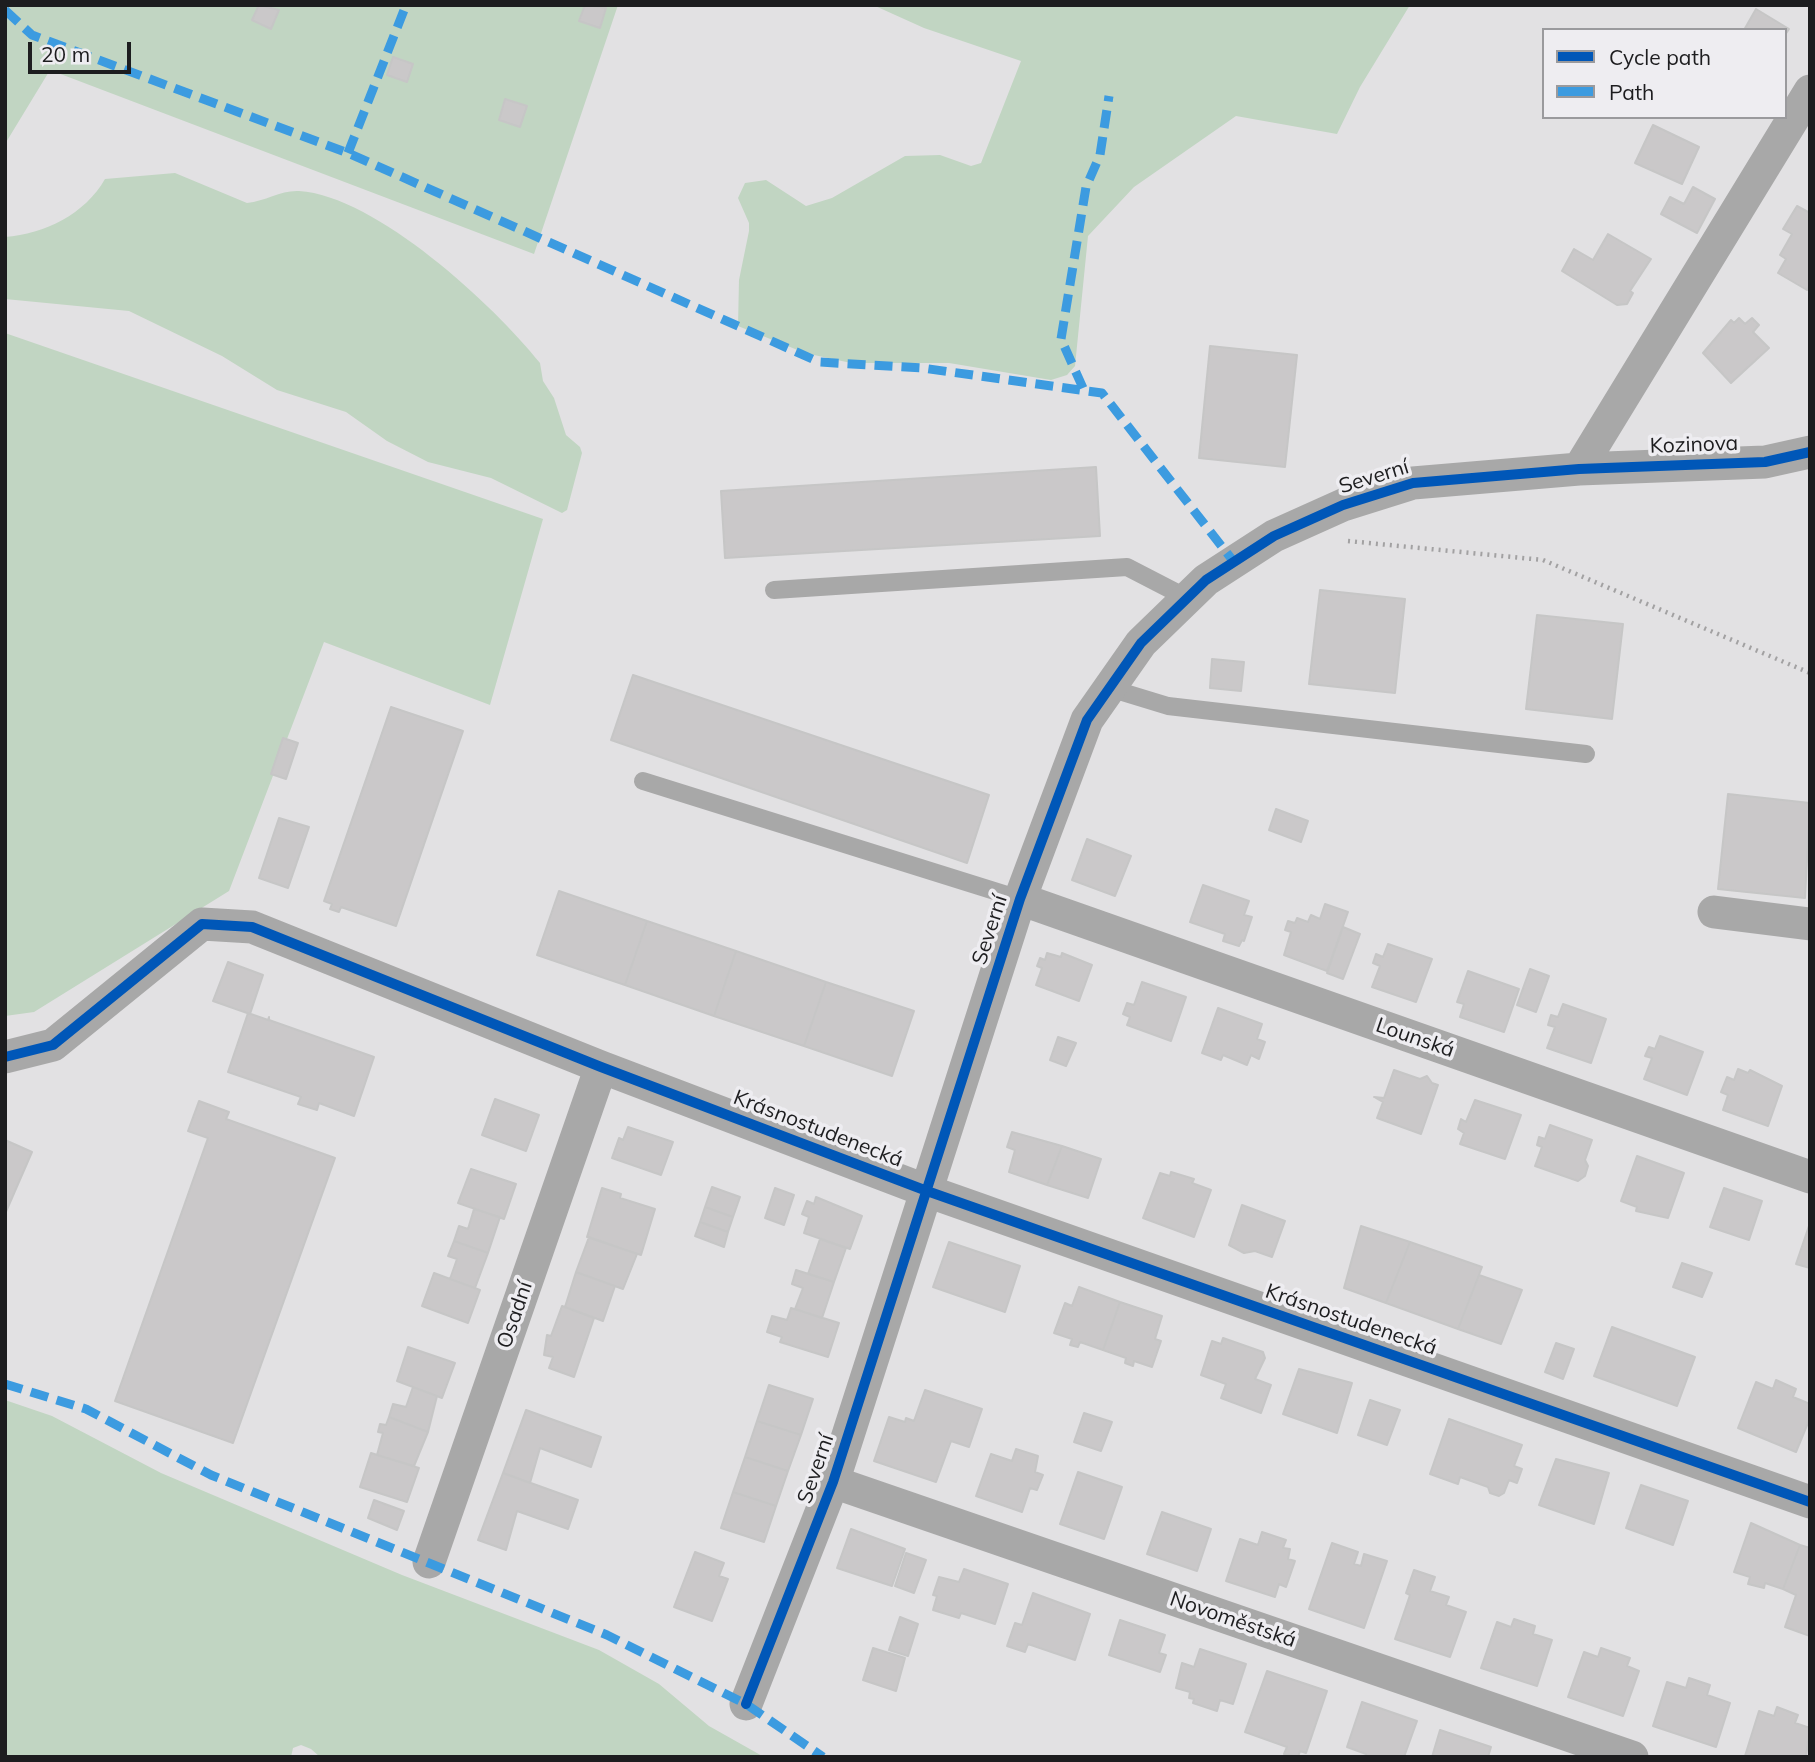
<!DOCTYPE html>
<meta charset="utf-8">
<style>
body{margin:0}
#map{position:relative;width:1815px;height:1762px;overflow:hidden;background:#e2e1e3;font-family:Mulish,sans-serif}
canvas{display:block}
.frame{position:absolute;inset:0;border:7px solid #1d1d1f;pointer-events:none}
.legend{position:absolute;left:1542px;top:28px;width:245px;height:91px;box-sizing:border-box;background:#eeedf1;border:2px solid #9a9a9d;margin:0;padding:9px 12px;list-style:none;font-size:21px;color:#1d1d1f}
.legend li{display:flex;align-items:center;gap:14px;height:35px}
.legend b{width:35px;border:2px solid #9a9a9d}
.scale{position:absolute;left:28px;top:42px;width:103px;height:32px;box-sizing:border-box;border:4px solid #1d1d1f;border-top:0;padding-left:9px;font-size:21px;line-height:24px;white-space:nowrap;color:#1d1d1f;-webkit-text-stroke:5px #eeedf1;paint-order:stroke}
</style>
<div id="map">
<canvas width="1815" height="1762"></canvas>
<div class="frame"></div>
<ul class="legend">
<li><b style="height:9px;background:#0057b8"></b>Cycle path</li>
<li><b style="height:9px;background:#3c9be0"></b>Path</li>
</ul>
<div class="scale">20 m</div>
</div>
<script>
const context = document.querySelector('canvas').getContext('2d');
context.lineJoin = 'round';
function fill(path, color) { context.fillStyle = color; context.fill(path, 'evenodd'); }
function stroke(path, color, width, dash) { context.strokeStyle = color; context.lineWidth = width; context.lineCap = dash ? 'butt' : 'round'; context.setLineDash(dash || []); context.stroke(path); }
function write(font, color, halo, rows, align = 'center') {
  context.font = font + ' Mulish,sans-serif'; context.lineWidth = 7; context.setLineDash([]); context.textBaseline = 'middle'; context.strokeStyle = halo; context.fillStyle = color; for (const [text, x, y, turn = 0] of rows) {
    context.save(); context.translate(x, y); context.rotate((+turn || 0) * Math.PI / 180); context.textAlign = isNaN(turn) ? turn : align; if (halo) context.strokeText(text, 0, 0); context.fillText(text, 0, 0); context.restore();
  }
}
fill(new Path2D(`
 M5,5H618L534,254L50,70L5,144Z
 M873,5H1410L1360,87L1337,134L1236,116L1134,187L1088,236L1075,366L1067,375L1051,380L949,363H851L805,353L738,326L739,280L749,231V223L738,198L745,183L766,180L806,206L832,198L905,156L940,155L971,166L981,163L1021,61L924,28Z
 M175,173L247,203C266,201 281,190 299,191C376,196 494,305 540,363L543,381L554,398L566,435L580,447L582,453L567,510L562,513L491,478L428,462L387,441L346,412L277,390L222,356L129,311L5,299V237C45,234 85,214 105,179Z
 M5,333L543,519L490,705L324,642L229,891L34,1012L5,1016Z
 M5,1400L52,1416L161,1473L402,1575L599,1650L659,1684L709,1726L764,1757H320L311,1749L301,1745L293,1748L291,1757H5Z`), '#c1d5c2');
const building = new Path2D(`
 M259,5L279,10L271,29L252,20Z
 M585,5L606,8L600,28L579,21Z
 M1756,9L1789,29L1785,35V30H1744Z
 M393,57L413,64L407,82L387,75Z
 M505,99L527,106L520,127L499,120Z
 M1653,125L1699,147L1682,184L1635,163Z
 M1693,187L1715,199L1697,233L1661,214L1670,197L1684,204Z
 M1797,206L1810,213V285L1807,290L1778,273L1786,259L1780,255L1792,234L1783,229Z
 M1608,234L1651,259L1630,291L1633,293L1627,304L1617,305L1562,271L1574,249L1593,260Z
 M1739,318L1745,324L1752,318L1759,325L1753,332L1769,348L1731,383L1703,353L1731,320L1734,323Z
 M1210,346L1297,355L1285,467L1199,458Z
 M1096,467L1100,536L725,558L721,491Z
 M1320,590L1405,599L1395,693L1309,684Z
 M1537,615L1623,624L1612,719L1526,709Z
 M1212,659L1244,662L1241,691L1210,688Z
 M633,675L989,795L967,863L611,740Z
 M391,707L463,731L396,926L341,907L339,912L330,909L332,904L324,901Z
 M283,738L298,743L286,779L271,774Z
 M1728,794L1810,803L1805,898L1718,889Z
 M1276,809L1308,821L1301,842L1269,830Z
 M279,818L309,827L288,888L259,878Z
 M1087,839L1131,856L1115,896L1072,880Z
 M1203,885L1249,901L1244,915L1252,917L1244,941L1242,940L1239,946L1223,941L1225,934L1190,922Z
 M559,891L647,921L625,985L537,955Z
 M1325,904L1348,912L1327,971L1284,955L1291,932L1285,930L1288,921L1295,923L1297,918L1308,922L1311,915L1320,919Z
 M647,921L736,951L714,1016L625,985Z
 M1343,927L1360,934L1343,979L1327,973Z
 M1388,944L1432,959L1416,1002L1372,987L1380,966L1373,963L1376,954L1383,957Z
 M736,951L826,982L804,1046L714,1016Z
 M1047,953L1061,957L1062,953L1092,965L1079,1001L1036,985L1042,968L1037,966L1040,958L1045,960Z
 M228,962L263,975L250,1014L213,1001Z
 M1530,969L1549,976L1536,1012L1517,1005Z
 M1468,971L1519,989L1504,1032L1460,1017L1464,1004L1457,1002Z
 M826,982L914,1011L892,1076L804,1046Z
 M1142,982L1186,997L1171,1041L1127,1025L1130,1017L1123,1014L1127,1003L1134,1005Z
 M1563,1004L1606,1019L1591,1063L1547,1048L1555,1027L1548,1025L1551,1015L1558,1017Z
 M1218,1008L1262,1024L1257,1039L1265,1042L1259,1059L1251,1055L1247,1065L1223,1055L1221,1060L1202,1053Z
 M248,1013L268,1020L269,1017V1020L374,1057L354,1116L319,1103L317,1110L298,1104L301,1097L228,1072Z
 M1660,1036L1703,1052L1687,1095L1644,1079L1652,1058L1645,1056L1649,1047L1655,1049Z
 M1058,1037L1076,1043L1066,1066L1050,1060Z
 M1738,1069L1748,1073L1750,1070L1782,1086L1768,1126L1723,1110L1728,1095L1721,1092L1727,1077L1734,1080Z
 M1394,1070L1420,1079L1427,1076L1432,1083L1438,1085L1421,1134L1377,1118L1383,1102L1374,1097L1384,1098Z
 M495,1099L539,1115L526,1151L482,1135Z
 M1475,1100L1521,1115L1505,1159L1460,1144L1464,1133L1458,1129L1461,1119L1466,1122Z
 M199,1101L229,1112L226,1119L335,1158L233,1443L115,1401L208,1138L188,1131Z
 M1550,1125L1592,1140L1585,1160L1588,1166L1585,1176L1578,1181L1535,1166L1542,1147L1537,1145L1539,1137L1545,1139Z
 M628,1127L673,1142L661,1175L612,1158L619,1138L623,1140Z
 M1012,1132L1062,1146L1047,1185L1009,1172L1015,1150L1007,1147Z
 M5,1140L32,1152L5,1214Z
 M1062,1146L1101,1159L1088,1198L1047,1185Z
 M1637,1156L1684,1173L1668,1218L1636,1211L1637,1207L1621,1201Z
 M471,1169L516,1184L504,1219L458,1203Z
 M1171,1172L1194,1179L1192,1183L1211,1190L1194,1237L1143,1218L1160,1173L1170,1176Z
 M712,1187L740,1197L733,1217L705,1207Z
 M602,1188L621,1194L620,1198L655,1209L641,1255L587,1237Z
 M775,1188L794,1195L784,1225L765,1218Z
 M1724,1188L1762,1201L1749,1240L1710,1227Z
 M816,1197L862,1216L850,1249L804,1233L809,1217L802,1214L807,1201L814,1204Z
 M1242,1205L1285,1221L1272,1257L1255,1251L1244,1253L1229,1245Z
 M705,1207L733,1217L728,1232L700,1222Z
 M474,1209L500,1217L488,1253L454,1241L459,1226L468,1229Z
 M700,1222L728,1232L724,1247L695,1236Z
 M1810,1223V1268L1796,1264Z
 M1361,1226L1410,1242L1386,1303L1344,1288Z
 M589,1237L637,1254L623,1289L576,1272Z
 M820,1239L846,1248L834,1282L808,1274Z
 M454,1241L488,1253L475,1288L450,1279L457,1259L448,1256Z
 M949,1242L1020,1266L1005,1312L933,1287Z
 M1410,1242L1482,1267L1458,1329L1386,1303Z
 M1682,1263L1712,1273L1702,1297L1673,1287Z
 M796,1270L834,1282L822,1318L795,1309L803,1288L792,1284Z
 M576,1272L615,1286L603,1321L565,1307Z
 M434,1273L480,1290L468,1323L422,1306Z
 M1479,1275L1522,1290L1501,1344L1458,1329Z
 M1079,1287L1120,1302L1103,1350L1080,1342L1078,1347L1070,1345L1072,1339L1054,1333L1065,1303L1072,1306Z
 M1120,1302L1162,1316L1155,1339L1161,1341L1152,1367L1134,1361L1133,1366L1125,1363L1126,1358L1103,1350Z
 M562,1306L594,1318L574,1377L549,1368L553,1357L544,1355L547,1335L551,1336Z
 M791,1308L839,1323L828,1357L780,1342L782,1337L767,1332L772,1316L787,1320Z
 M1612,1327L1695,1357L1677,1406L1594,1376Z
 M1223,1338L1263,1352L1265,1358L1255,1379L1271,1385L1261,1413L1221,1398L1226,1384L1201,1375L1212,1341L1221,1344Z
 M1556,1343L1574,1349L1563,1379L1545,1372Z
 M408,1347L455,1363L442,1398L397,1381Z
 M1299,1369L1352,1383L1337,1433L1283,1414Z
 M1776,1380L1796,1389L1793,1397L1810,1404V1418L1796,1452L1738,1428L1756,1382L1773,1389Z
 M769,1385L813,1399L801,1435L757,1421Z
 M413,1387L437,1396L428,1432L389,1417L393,1404L406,1407Z
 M925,1390L982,1409L969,1447L951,1441L936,1482L874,1461L889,1417L905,1422L906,1418L914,1421Z
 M1370,1400L1400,1410L1387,1445L1358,1435Z
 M526,1410L601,1437L591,1467L540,1448L530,1483L503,1473Z
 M1084,1413L1112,1422L1101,1451L1074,1442Z
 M389,1417L428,1432L414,1466L377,1455L383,1433L378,1432L380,1424L386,1425Z
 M1449,1419L1522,1445L1514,1466L1522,1469L1517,1483L1509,1480L1504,1493L1499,1496L1490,1493L1488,1487L1460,1477L1458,1484L1430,1474Z
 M757,1421L801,1435L788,1471L745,1457Z
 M1016,1449L1038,1456L1035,1472L1043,1475L1037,1490L1030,1488L1022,1512L976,1496L991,1454L1012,1461Z
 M371,1453L419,1468L407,1502L360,1487Z
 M745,1457L788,1471L776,1506L733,1492Z
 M1556,1459L1609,1473L1594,1524L1539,1505Z
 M1078,1472L1122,1487L1104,1539L1060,1524Z
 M503,1473L578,1500L568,1529L517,1511L506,1550L478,1540Z
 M1641,1485L1688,1501L1673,1545L1626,1528Z
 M733,1492L776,1506L764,1542L721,1528Z
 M374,1500L404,1511L397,1530L368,1518Z
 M1162,1512L1211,1529L1197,1571L1147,1554Z
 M1751,1523L1800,1545L1783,1589L1765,1583L1764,1588L1748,1584L1750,1577L1734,1572Z
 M851,1529L905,1549L892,1586L837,1568Z
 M1262,1532L1286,1540L1283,1548L1290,1549L1288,1559L1295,1561L1286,1587L1279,1584L1275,1597L1226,1581L1240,1539L1258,1545Z
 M1332,1543L1358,1552L1354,1564L1361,1566L1364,1554L1387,1561L1364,1628L1309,1609Z
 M1800,1545L1810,1548V1636L1785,1627L1796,1595L1783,1589Z
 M695,1552L724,1563L719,1576L728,1579L712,1621L674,1607Z
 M906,1553L926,1560L914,1593L895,1586Z
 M964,1569L1008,1584L995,1624L961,1613L959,1618L933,1610L937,1596L933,1595L939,1577L959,1582Z
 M1414,1570L1435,1577L1430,1591L1449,1597L1446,1605L1466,1612L1450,1657L1395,1639L1410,1595L1406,1593Z
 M1033,1593L1090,1614L1075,1660L1028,1644L1025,1652L1007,1646L1015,1623L1022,1625Z
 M900,1617L918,1624L908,1656L889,1650Z
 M1514,1619L1535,1626L1533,1634L1552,1640L1537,1686L1481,1668L1497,1622L1511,1627Z
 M1120,1620L1165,1635L1159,1653L1166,1655L1160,1672L1109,1655Z
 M873,1648L905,1658L896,1691L863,1680Z
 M1601,1648L1630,1658L1627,1666L1639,1671L1623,1716L1568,1697L1584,1652L1598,1657Z
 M1200,1649L1246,1664L1233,1704L1220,1700L1217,1711L1193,1703L1194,1699L1189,1698L1190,1692L1176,1688L1182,1663L1194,1667Z
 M1267,1671L1327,1691L1306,1753L1300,1751L1298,1757L1284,1754L1287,1747L1245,1732Z
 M1689,1678L1710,1685L1707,1695L1730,1703L1716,1747L1653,1726L1667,1682L1686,1688Z
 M1362,1702L1417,1721L1404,1757H1365L1366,1754L1347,1747Z
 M1777,1707L1798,1715L1795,1723L1810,1728L1806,1757L1745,1756L1759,1711L1774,1716Z
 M1440,1730L1491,1747L1488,1757H1432Z`);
fill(building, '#cac8c9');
stroke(building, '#c6c6c6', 2);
stroke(new Path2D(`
 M1348,541L1543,560L1810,673`), '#a2a1a2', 4.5, [2, 5]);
stroke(new Path2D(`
 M774,590L1127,567L1187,598
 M1109,688L1168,706L1586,754
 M643,781L1020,899`), '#a8a8a8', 18);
stroke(new Path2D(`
 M1579,469L1810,91
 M1020,899L1810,1177
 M1714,912L1810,924
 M5,1057L53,1045L202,924L252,927L601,1067L927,1191L1810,1502
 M833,1482L1632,1757
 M429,1562L601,1067
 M746,1704L833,1482L1020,899L1087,720L1141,643L1206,580L1274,536L1343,505L1413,483L1579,469L1765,462L1810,452`), '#a8a8a8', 33);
stroke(new Path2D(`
 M5,10L32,35L348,153L819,362L922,368L1102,393L1234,562
 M348,153L406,5
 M1083,388L1061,339L1086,187L1100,155L1109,96
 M5,1384L86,1409L211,1475L607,1635L746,1704L823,1757`), '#3c9be0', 9, [18, 9]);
stroke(new Path2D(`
 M5,1057L53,1045L202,924L252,927L601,1067L927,1191L1810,1502
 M746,1704L833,1482L1020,899L1087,720L1141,643L1206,580L1274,536L1343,505L1413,483L1579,469L1765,462L1810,452`), '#0057b8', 10);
write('21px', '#1d1d1f', '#eeedf1', [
 ["Kozinova",1694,445,-2],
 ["Severní",1374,477,-17],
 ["Severní",990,930,-72],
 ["Lounská",1415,1038,19],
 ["Krásnostudenecká",818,1129,21],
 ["Osadní",515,1315,-71],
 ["Krásnostudenecká",1351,1320,19],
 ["Severní",816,1469,-71],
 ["Novoměstská",1233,1620,19]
]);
</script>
